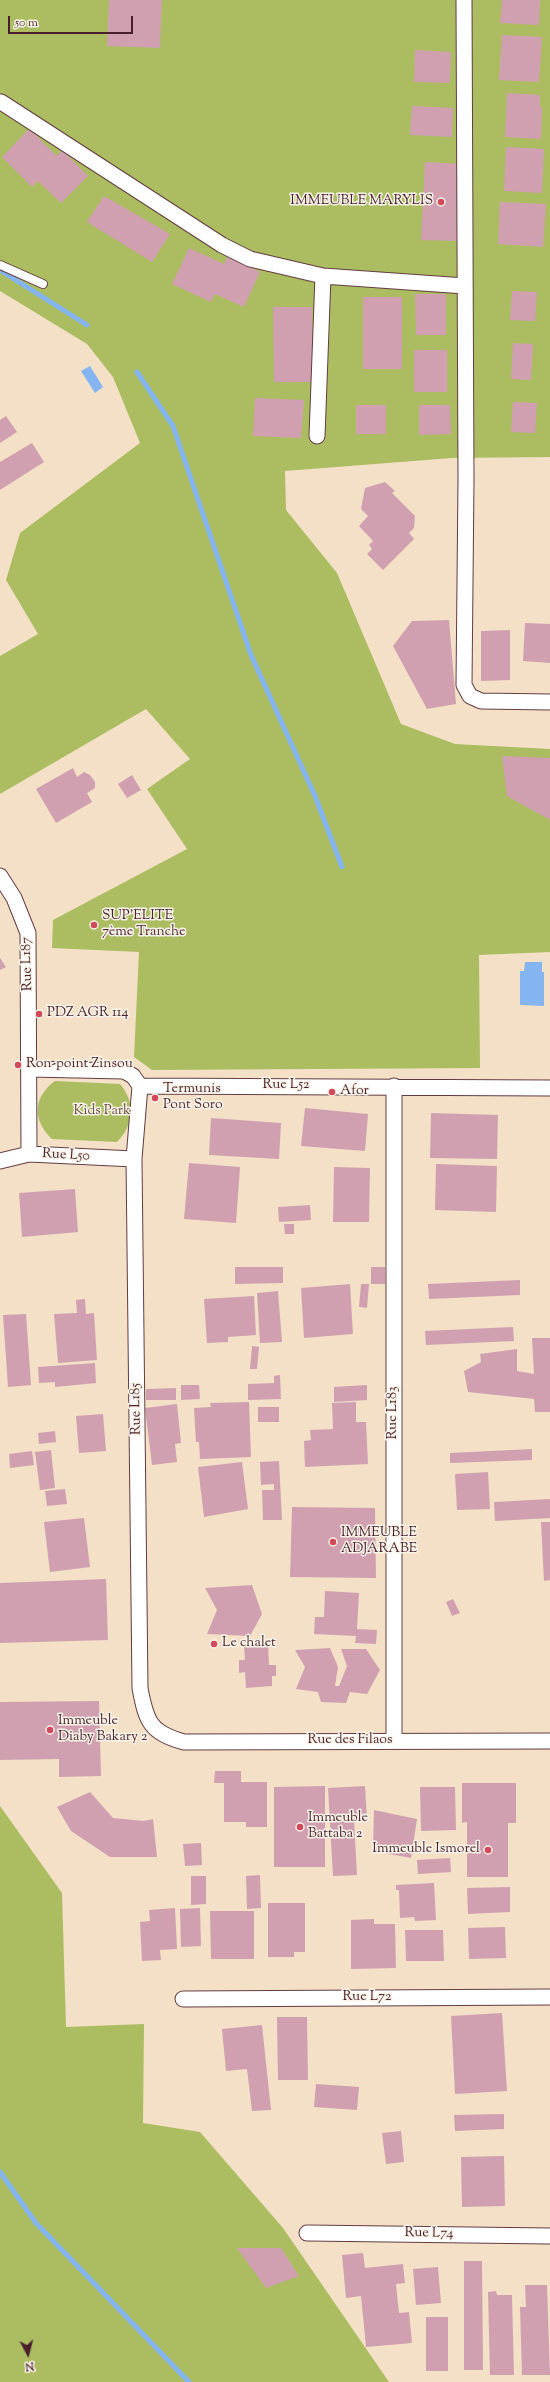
<!DOCTYPE html>
<meta charset="utf-8">
<style>
body{margin:0}
#map{position:relative;width:550px;height:2382px;overflow:hidden;background:#f3e0c6;font-family:"Sorts Mill Goudy",serif}
canvas{display:block}
.north{position:absolute;left:8px;top:2334px;width:40px;height:40px;-webkit-text-stroke:3px #f7f3e8;paint-order:stroke;rotate:173deg;font-size:11px;font-weight:700;line-height:16px;text-align:center;color:#4a1f2b}
.north::after{content:'';display:block;margin:auto;width:14px;height:18px;background:#4a1f2b;clip-path:polygon(50% 0,100% 100%,50% 72%,0 100%)}
.scale{position:absolute;left:8px;top:16px;width:125px;height:18px;box-sizing:border-box;border:2px solid #4a1f2b;border-top:0;padding-left:5px;font-size:12px;line-height:14px;white-space:nowrap;color:#4a1f2b;-webkit-text-stroke:3px #f7f3e8;paint-order:stroke}
</style>
<div id="map">
<canvas width="550" height="2382"></canvas>
<div class="north">N</div>
<div class="scale">50 m</div>
</div>
<script>
const context = document.querySelector('canvas').getContext('2d');
context.lineJoin = 'round';
function fill(path, color) { context.fillStyle = color; context.fill(path, 'evenodd'); }
function stroke(path, color, width, dash) { context.strokeStyle = color; context.lineWidth = width; context.lineCap = dash ? 'butt' : 'round'; context.setLineDash(dash || []); context.stroke(path); }
function write(font, color, halo, rows, align = 'center') {
  context.font = font + ' "Sorts Mill Goudy",serif'; context.lineWidth = 3; context.setLineDash([]); context.textBaseline = 'middle'; context.strokeStyle = halo; context.fillStyle = color; for (const [text, x, y, turn = 0] of rows) {
    context.save(); context.translate(x, y); context.rotate((+turn || 0) * Math.PI / 180); context.textAlign = isNaN(turn) ? turn : align; if (halo) context.strokeText(text, 0, 0); context.fillText(text, 0, 0); context.restore();
  }
}
fill(new Path2D(`
 M0,0H550V457L452,458L285,471L286,510L337,573L401,724L455,744L550,749V952L479,955L480,1068L152,1070L134,1057L139,952L52,948L53,920L187,849L147,789L190,759L146,709L0,794V656L38,634L6,580L20,533L140,443L113,377L87,344L0,291Z
 M55,1081L120,1084C136,1103 134,1125 117,1142L52,1139C32,1120 33,1097 55,1081Z
 M0,1806L62,1893L66,2027L144,2024L143,2123L200,2132L283,2228L389,2382H0Z`), '#abbd60');
fill(new Path2D(`
 M90,366L103,387L95,393L81,371Z
 M525,962H542V972H544V1006L520,1005V971H524Z`), '#85b5f1');
stroke(new Path2D(`
 M0,270L87,325
 M137,372L173,426L251,655L315,796L342,867
 M0,2172L36,2223L189,2382`), '#85b5f1', 5);
fill(new Path2D(`
 M109,0H162L160,48L107,46Z
 M502,0H540L539,25L500,23Z
 M502,35L542,37L539,82L499,80Z
 M415,50L451,52L450,83L414,82Z
 M507,93L540,95V107H542L541,139L505,137Z
 M412,106L453,108L452,137L410,135Z
 M29,129L57,156L62,150L88,176L61,203L38,181L32,187L2,157Z
 M506,147L544,149L542,193L504,191Z
 M425,162L461,164L457,241L421,240Z
 M104,196L170,234L152,262L87,222Z
 M500,202L546,204L543,247L498,244Z
 M189,248L224,264L227,257L260,272L244,307L215,294L211,302L172,284Z
 M512,291L537,292L535,321L510,320Z
 M415,294H446V335H416Z
 M363,297H402V369H363Z
 M273,307H312L313,382H274Z
 M513,343L533,344L531,380L511,379Z
 M414,350H447V392H414Z
 M255,398L304,400L301,438L253,436Z
 M513,402L537,403L535,433L511,432Z
 M356,405H386V434H356Z
 M419,405H450L451,434L419,435Z
 M6,416L17,432L0,443V420Z
 M32,443L44,462L0,490V462Z
 M385,482L395,491L392,493L415,516L414,528L409,533L414,539L383,570L367,554L372,549L369,545L373,541L359,526L368,516L361,509L365,488Z
 M449,620L456,704L427,709L393,646L412,621Z
 M525,623L550,624V663L523,661Z
 M510,630V680L481,681V631Z
 M502,756L550,758V820L507,796Z
 M73,768L77,777L84,772L90,775L95,782V788L87,793L92,802L56,823L36,789Z
 M132,775L141,790L127,798L118,784Z
 M0,958L6,967L0,970Z
 M305,1108L368,1114L365,1151L301,1146Z
 M431,1113L498,1115L497,1159L430,1158Z
 M211,1118L281,1123L279,1159L209,1155Z
 M189,1163L240,1167L236,1223L184,1219Z
 M436,1164L497,1166L496,1212L435,1210Z
 M334,1167L370,1168L369,1222H333Z
 M75,1189L78,1232L22,1237L19,1193Z
 M310,1205L311,1220L279,1222L278,1207Z
 M284,1224H294V1234H285Z
 M235,1267H283V1283L235,1284Z
 M371,1267H385V1284H371Z
 M520,1280V1295L429,1299L428,1284Z
 M350,1284L353,1334L304,1338L301,1288Z
 M361,1284H369L367,1308L359,1307Z
 M278,1291L282,1342L260,1343L257,1293Z
 M254,1296L256,1335L228,1337V1342L207,1343L204,1299Z
 M85,1299L86,1314L94,1313L97,1360L58,1363L54,1314L77,1313L76,1300Z
 M26,1314L31,1385L8,1387L3,1315Z
 M513,1327L514,1341L426,1345L425,1331Z
 M532,1338H550V1412H535L534,1399L468,1392L464,1371L481,1362L480,1354L517,1349V1371L534,1374Z
 M252,1346L259,1347L257,1369H250Z
 M95,1363L96,1383L55,1387V1382L39,1383L38,1367Z
 M280,1375L281,1399L248,1400V1384L274,1383V1376Z
 M181,1385H199L200,1399L181,1400Z
 M367,1385V1400L334,1402V1387Z
 M176,1388V1400H146V1389Z
 M249,1402L251,1457L200,1459L199,1442H196L194,1408L211,1407L210,1403Z
 M356,1402V1422H366L368,1464L305,1467L304,1441L311,1440L310,1430L333,1429L332,1403Z
 M177,1404L181,1443L175,1444L177,1462L152,1465L145,1408Z
 M258,1407H279V1422H258Z
 M103,1414L106,1451L79,1453L76,1416Z
 M55,1431L56,1442L39,1444L38,1433Z
 M532,1449V1460L450,1463V1453Z
 M51,1450L55,1488L40,1490L35,1452Z
 M32,1451L34,1465L10,1468L9,1454Z
 M279,1461L282,1520H263L262,1490H274V1484L261,1485L260,1462Z
 M242,1462L248,1509L204,1517L198,1467Z
 M488,1472L490,1509L457,1510L455,1474Z
 M65,1489L67,1504L47,1506L45,1491Z
 M550,1499V1518L495,1521L494,1502Z
 M292,1507L375,1508L376,1578L290,1577Z
 M84,1518L90,1567L50,1572L44,1522Z
 M541,1522H550V1580L544,1581Z
 M106,1579L108,1640L0,1643V1583Z
 M252,1585L262,1614L250,1636L207,1634L217,1610L205,1588Z
 M325,1591L359,1593L357,1629L377,1630L376,1644L355,1643L356,1636L314,1634L315,1617H324Z
 M453,1599L460,1613L452,1616L446,1602Z
 M268,1644L269,1665H276V1676H272V1686L246,1688L245,1672L239,1673V1660H245L244,1645Z
 M330,1648L338,1667L335,1686H339L347,1666L341,1649H366L380,1670L367,1694L350,1692L346,1703L321,1702L318,1692L296,1689L305,1667L295,1650Z
 M99,1701L101,1776L59,1777V1759L0,1760V1702Z
 M215,1771H241V1782H267V1827H246V1822H224V1783H214Z
 M462,1783H516V1823H508V1877H467V1822L462,1823Z
 M325,1786V1867H274V1787Z
 M365,1786L367,1819L354,1820L357,1875L333,1876L328,1788Z
 M420,1787H455L456,1830L421,1831Z
 M90,1792L113,1818L144,1821L153,1819L157,1857H110L71,1831L57,1807Z
 M374,1810L417,1819L411,1858L373,1851Z
 M201,1843L202,1865L185,1866L183,1844Z
 M450,1858L451,1872L418,1874L417,1860Z
 M260,1875L261,1908L247,1909L246,1876Z
 M191,1876H206V1904L191,1905Z
 M434,1883L436,1920L415,1921L414,1917L400,1918L399,1890H396V1885Z
 M510,1887V1912L468,1914L467,1888Z
 M268,1903H305V1952H294V1957H268Z
 M175,1908L177,1949L160,1950L161,1960L142,1961L140,1922L150,1921L149,1910Z
 M200,1908L201,1946L181,1947L180,1909Z
 M210,1911H254V1959H211Z
 M374,1919V1924H395L396,1968L351,1969V1920Z
 M505,1927L506,1958L469,1959L468,1928Z
 M405,1930H443L444,1961H406Z
 M502,2013L507,2091L455,2094L451,2016Z
 M277,2017H307L308,2080H278Z
 M262,2025L271,2110L252,2111L247,2069L226,2071L222,2029Z
 M316,2084L359,2087L357,2110L314,2107Z
 M504,2114V2129L455,2131L454,2115Z
 M401,2131L404,2162L386,2164L382,2133Z
 M504,2156L505,2206L462,2207L461,2157Z
 M237,2248H281L299,2276L266,2288Z
 M363,2253L365,2268L403,2264L405,2283L396,2284L399,2313L409,2312L412,2343L366,2347L361,2296L346,2298L342,2255Z
 M464,2261H482L483,2370H464Z
 M438,2267L441,2303L416,2305L413,2269Z
 M525,2285H547L550,2375H522L520,2307H526Z
 M496,2291L497,2295H512L514,2375H490L488,2292Z
 M426,2317H448V2371H426Z`), '#d0a0b1');
const lane = new Path2D(`
 M0,265L43,284`);
const street = new Path2D(`
 M464,0L466,479L464,685L470,696L481,701L550,702
 M1,102L222,245L250,259L323,276L465,286
 M317,436L323,276
 M0,876L14,898L28,933L29,1154
 M29,1069L124,1071L133,1076L140,1086
 M140,1086L134,1159L140,1688C146,1721 150,1733 184,1742L550,1741
 M140,1086L550,1088
 M394,1086V1741
 M0,1161L29,1154L134,1159
 M183,1999L550,1997
 M307,2233L550,2236`);
stroke(lane, '#633c42', 10);
stroke(street, '#633c42', 17);
stroke(lane, '#fff', 8);
stroke(street, '#fff', 15);
for (const [x, y, r, color] of [
 [441,202,4,"#d1495b"],
 [94,925,4,"#d1495b"],
 [39,1014,4,"#d1495b"],
 [18,1065,4,"#d1495b"],
 [332,1092,4,"#d1495b"],
 [155,1098,4,"#d1495b"],
 [333,1542,4,"#d1495b"],
 [214,1644,4,"#d1495b"],
 [50,1730,4,"#d1495b"],
 [300,1827,4,"#d1495b"],
 [488,1850,4,"#d1495b"]
]) { const dot = new Path2D(); dot.arc(x, y, r, 0, 2 * Math.PI); context.fillStyle = color; context.fill(dot); stroke(dot, '#f7f3e8', 1.5); }
write('14px', '#4a1f2b', '#f7f3e8', [
 ["IMMEUBLE MARYLIS",433,202,"right"],
 ["SUP'ELITE",102,917],
 ["7ème Tranche",102,933],
 ["PDZ AGR 114",47,1014],
 ["Ron-point Zinsou",26,1065],
 ["Termunis",163,1090],
 ["Pont Soro",163,1106],
 ["Afor",340,1092],
 ["IMMEUBLE",341,1534],
 ["ADJARABE",341,1550],
 ["Le chalet",222,1644],
 ["Immeuble",58,1722],
 ["Diaby Bakary 2",58,1738],
 ["Immeuble",308,1819],
 ["Battaba 2",308,1835],
 ["Immeuble Ismorel",480,1850,"right"]
], 'left');
write('14px', '#4a1f2b', '#f7f3e8', [
 ["Rue L187",28,964,-92],
 ["Rue L52",286,1086],
 ["Rue L50",66,1156,3],
 ["Rue L185",137,1409,-91],
 ["Rue L183",394,1413,-90],
 ["Rue des Filaos",350,1741],
 ["Rue L72",367,1998],
 ["Rue L74",429,2234,1]
]);
write('14px', '#674e3b', '#f7f3e8', [
 ["Kids Park",102,1112]
]);
</script>
